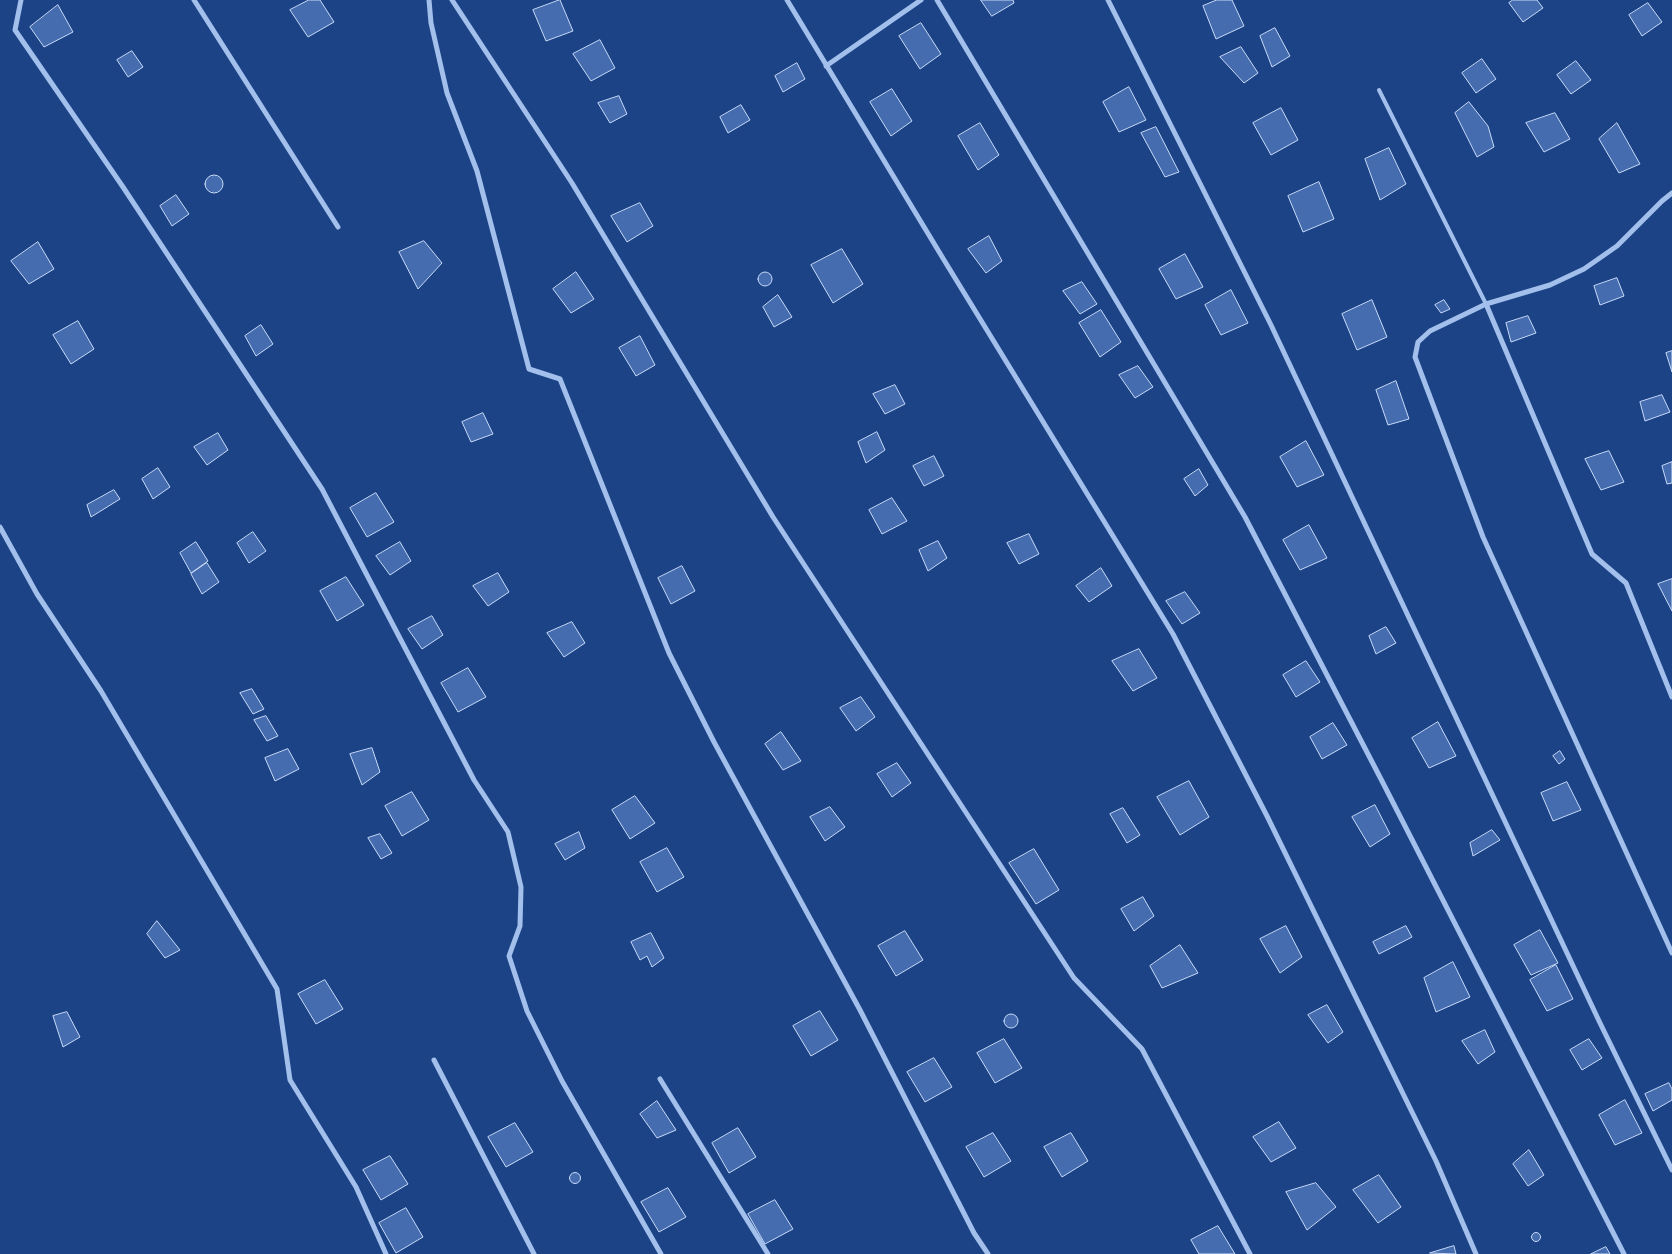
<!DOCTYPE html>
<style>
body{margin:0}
canvas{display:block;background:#1b4386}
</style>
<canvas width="1672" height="1254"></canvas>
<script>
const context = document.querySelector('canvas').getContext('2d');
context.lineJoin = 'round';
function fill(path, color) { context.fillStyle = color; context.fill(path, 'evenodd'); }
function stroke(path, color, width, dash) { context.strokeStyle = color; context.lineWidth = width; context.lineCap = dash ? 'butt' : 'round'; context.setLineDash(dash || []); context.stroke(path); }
const building = new Path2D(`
 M309,0H320L334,22L308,37L290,10Z
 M560,0L573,31L546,41L533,10Z
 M981,0H1013L1014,3L992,16Z
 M1217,0H1232L1244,26L1216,39L1203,6Z
 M1513,0H1537L1543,8L1523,22L1509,3Z
 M1648,3L1662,22L1642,36L1629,15Z
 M58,5L73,32L44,47L30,27Z
 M921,23L941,54L920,69L899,36Z
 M1275,28L1290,56L1272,67L1260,36Z
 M600,40L615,68L591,81L573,54Z
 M1241,47L1258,73L1244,83L1220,57Z
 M132,51L143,67L128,77L117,60Z
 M1482,59L1496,79L1476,93L1462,73Z
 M1576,61L1591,80L1571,94L1557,75Z
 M797,63L805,79L783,92L775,76Z
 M1129,87L1146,120L1119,132L1103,102Z
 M892,89L912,121L891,136L870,102Z
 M619,96L627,114L610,123L598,103Z
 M1469,102L1488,126L1494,147L1477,157L1455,113Z
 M741,105L750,120L728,133L720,117Z
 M1281,108L1298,140L1271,155L1253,123Z
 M1555,113L1570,139L1544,152L1526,123Z
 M980,123L999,155L978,170L958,136Z
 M1617,123L1640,164L1619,173L1599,139Z
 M1156,127L1179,172L1165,177L1141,133Z
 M1389,148L1406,184L1380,200L1365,159Z
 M205 184a9 9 0 1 1 18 0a9 9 0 1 1-18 0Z
 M1319,182L1334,219L1303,232L1288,196Z
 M176,195L189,214L172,226L160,206Z
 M640,203L653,226L627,242L611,216Z
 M989,236L1002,261L986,273L968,249Z
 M424,241L442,263L418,289L399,252Z
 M38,242L54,269L29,284L11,261Z
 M842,249L863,284L833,303L811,265Z
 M1185,254L1203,287L1176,299L1159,269Z
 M758 279a7 7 0 1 1 14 0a7 7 0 1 1-14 0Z
 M576,272L594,299L571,313L553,289Z
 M1617,278L1624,296L1600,305L1594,286Z
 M1082,282L1097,304L1080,314L1063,291Z
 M1231,290L1248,323L1221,335L1205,305Z
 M778,295L792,317L774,327L763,307Z
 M1372,300L1387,337L1357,350L1342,314Z
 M1444,300L1450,309L1441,313L1435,305Z
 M1101,310L1121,342L1100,357L1079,323Z
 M1528,316L1536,333L1511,342L1506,323Z
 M78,321L94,349L71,364L53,335Z
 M261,325L273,344L256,356L245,336Z
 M640,336L655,365L636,376L619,348Z
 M1672,351V372L1666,353Z
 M1138,366L1153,387L1135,398L1119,375Z
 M1396,381L1409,419L1388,425L1376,390Z
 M895,385L905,404L885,414L873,394Z
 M1662,395L1670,412L1645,421L1640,402Z
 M483,413L493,434L471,442L462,422Z
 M877,432L885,450L866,463L858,442Z
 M218,433L228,450L207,465L194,447Z
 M1306,441L1324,475L1297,487L1280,457Z
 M1609,451L1624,482L1601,490L1585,459Z
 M934,456L944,476L924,486L913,466Z
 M1672,462V483L1667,484L1662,466Z
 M158,468L170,487L153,499L142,479Z
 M1199,469L1208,485L1195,496L1184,479Z
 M114,490L120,499L91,517L87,505Z
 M376,493L394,522L367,537L350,508Z
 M892,498L907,521L882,534L869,510Z
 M1309,525L1327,558L1300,570L1283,540Z
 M253,532L266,551L249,563L237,543Z
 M1029,534L1039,554L1019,564L1007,543Z
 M938,541L947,558L928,571L919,550Z
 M196,542L208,561L191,573L180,553Z
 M400,542L411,561L390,575L376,556Z
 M207,563L219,582L202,594L191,574Z
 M682,566L695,591L671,604L658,578Z
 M1101,568L1112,586L1089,602L1076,586Z
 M498,573L509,592L488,606L473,586Z
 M346,577L364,605L337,621L320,591Z
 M1672,579V611L1658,584Z
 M1185,592L1200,613L1182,624L1166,601Z
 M432,616L443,635L422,649L408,629Z
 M572,622L585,643L564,657L547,633Z
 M1386,627L1396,643L1376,654L1369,636Z
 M1139,649L1157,678L1133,691L1112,661Z
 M1306,661L1320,682L1296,697L1283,675Z
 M468,668L486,697L458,712L441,683Z
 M252,689L264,709L253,714L240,693Z
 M861,697L875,717L856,731L840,708Z
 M266,716L278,736L267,741L254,720Z
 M1438,722L1456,756L1429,768L1412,738Z
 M1333,723L1347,745L1322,759L1310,737Z
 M781,732L801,761L783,770L765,744Z
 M372,748L380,772L362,785L350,754Z
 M288,749L299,769L275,781L265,758Z
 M1560,751L1565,759L1559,764L1553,756Z
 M897,763L911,783L892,797L877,774Z
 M1189,781L1209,817L1180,835L1157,797Z
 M1567,782L1581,810L1553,821L1541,793Z
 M412,792L429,820L402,836L385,806Z
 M635,796L655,823L630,839L612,810Z
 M1375,805L1390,834L1370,847L1352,817Z
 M830,807L845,827L825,841L810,817Z
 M1123,808L1140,835L1127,843L1110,814Z
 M1492,830L1500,840L1473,856L1470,843Z
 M579,832L585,848L565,860L555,844Z
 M380,834L392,853L381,859L368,838Z
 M667,848L684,877L657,892L640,862Z
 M1034,849L1059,890L1036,904L1009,863Z
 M1143,897L1154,916L1134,931L1121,909Z
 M157,921L180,950L165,958L147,934Z
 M1286,926L1302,957L1280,973L1260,939Z
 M1406,926L1412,937L1379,954L1373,942Z
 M1540,930L1558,963L1531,975L1514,945Z
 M905,931L923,960L896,976L878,946Z
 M651,933L664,958L652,967L647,956L640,960L631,942Z
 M1180,945L1198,973L1162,988L1150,966Z
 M1453,962L1470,997L1436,1012L1424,978Z
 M1556,965L1573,999L1547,1011L1530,980Z
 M325,980L343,1009L316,1024L298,994Z
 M1327,1005L1343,1032L1328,1043L1308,1015Z
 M820,1011L838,1040L811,1056L793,1026Z
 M67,1012L80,1037L63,1047L53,1016Z
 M1004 1021a7 7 0 1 1 14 0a7 7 0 1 1-14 0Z
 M1485,1030L1495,1052L1478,1064L1462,1041Z
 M1004,1039L1022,1068L995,1083L977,1053Z
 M1589,1039L1602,1058L1582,1070L1570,1050Z
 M934,1058L952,1087L925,1102L907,1072Z
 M1669,1083L1672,1089V1100L1653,1111L1645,1094Z
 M1625,1100L1642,1133L1615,1145L1599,1115Z
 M657,1101L676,1130L657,1138L640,1114Z
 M1279,1122L1296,1148L1271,1162L1253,1137Z
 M515,1123L533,1152L506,1167L488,1137Z
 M738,1128L756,1157L729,1173L712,1143Z
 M993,1133L1011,1161L984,1177L966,1147Z
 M1071,1133L1088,1161L1062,1177L1044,1147Z
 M1529,1150L1544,1175L1528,1186L1513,1164Z
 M390,1156L408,1184L381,1200L363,1170Z
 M569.5 1178a5.5 5.5 0 1 1 11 0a5.5 5.5 0 1 1-11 0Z
 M1379,1175L1401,1207L1378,1223L1353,1190Z
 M1316,1183L1336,1207L1307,1230L1286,1192Z
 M668,1188L686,1217L659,1232L641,1202Z
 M775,1200L793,1229L765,1244L748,1214Z
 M406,1208L423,1237L396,1253L379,1223Z
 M1218,1226L1235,1254H1199L1191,1240Z
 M1531.5 1237a4.5 4.5 0 1 1 9 0a4.5 4.5 0 1 1-9 0Z
 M1454,1246L1456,1254L1430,1253Z
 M1606,1247L1610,1254H1591Z`);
fill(building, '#446caf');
stroke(building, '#c8daf8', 1);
stroke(new Path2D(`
 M1379,90L1486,304`), '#a3bfeb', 4);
stroke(new Path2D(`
 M21,0L15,30L123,187L322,489L474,780L508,832L521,887L520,926L509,956L527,1011L562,1081L661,1254
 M194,0L338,227
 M429,0L431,23L447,93L477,171L529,369L560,379L669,653L714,742L860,1010L974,1233L988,1254
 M452,0L572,183L773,517L1074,978L1142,1049L1250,1254
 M787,0L944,260L1173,634L1267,816L1436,1161L1476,1254
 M937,0L1245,517L1383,783L1624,1254
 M1108,0L1271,325L1600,1023L1672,1170
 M826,66L921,0
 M1672,193L1662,201L1617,246L1584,269L1550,285L1486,304L1430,331L1418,342L1415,357L1483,537L1672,953
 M1486,304L1592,554L1626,583L1672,697
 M0,527L37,594L101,691L277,989L290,1080L356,1187L386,1254
 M434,1060L534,1254
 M660,1079L768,1254`), '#a3bfeb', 5);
</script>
